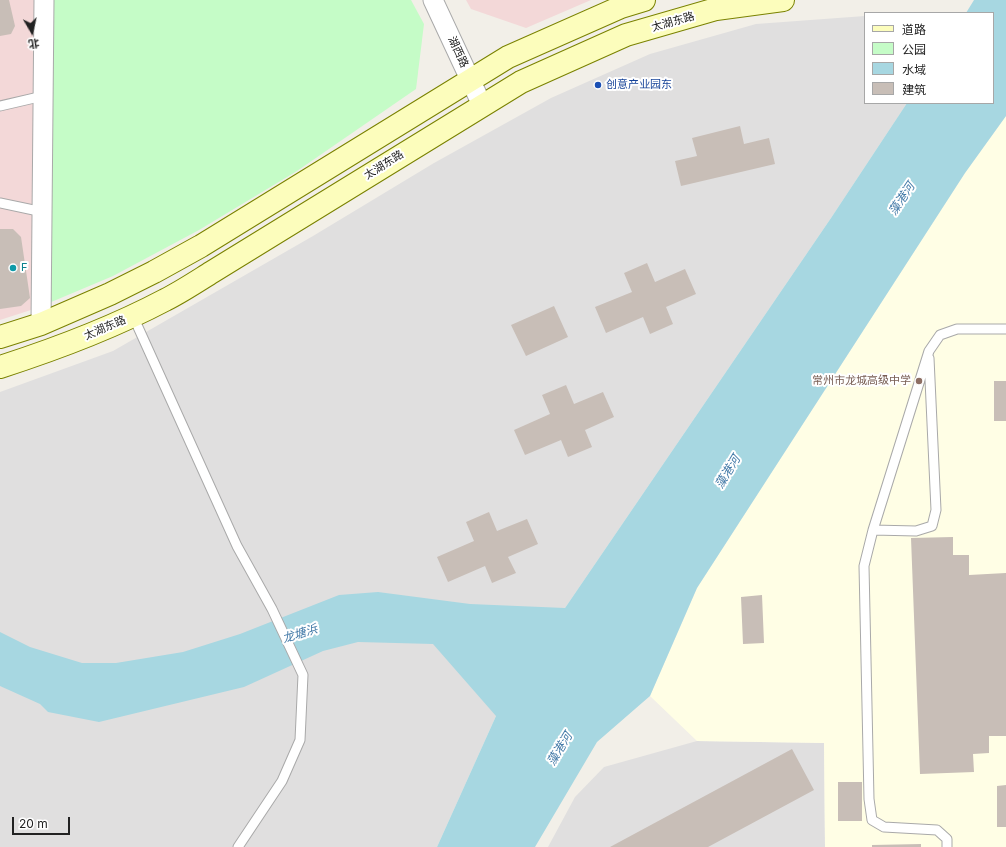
<!DOCTYPE html>
<meta charset="utf-8">
<style>
body{margin:0}
#map{position:relative;width:1006px;height:847px;overflow:hidden;background:#f2efe8;font-family:Inter,"Noto Sans SC",sans-serif}
canvas{display:block}
.legend{position:absolute;left:864px;top:12px;width:130px;height:92px;box-sizing:border-box;background:#fff;border:1px solid #a7a7a7;margin:0;padding:5px 7px;list-style:none;font-size:12px;color:#222}
.legend li{display:flex;align-items:center;gap:8px;height:20px}
.legend b{width:20px;border:1px solid #a7a7a7}
.north{position:absolute;left:12px;top:12px;width:40px;height:40px;-webkit-text-stroke:3px #fff;paint-order:stroke;rotate:171deg;font-size:11px;font-weight:700;line-height:16px;text-align:center;color:#222}
.north::after{content:'';display:block;margin:auto;width:14px;height:18px;background:#222;clip-path:polygon(50% 0,100% 100%,50% 72%,0 100%)}
.scale{position:absolute;left:12px;top:817px;width:58px;height:18px;box-sizing:border-box;border:2px solid #222;border-top:0;padding-left:5px;font-size:12px;line-height:14px;white-space:nowrap;color:#222;-webkit-text-stroke:3px #fff;paint-order:stroke}
</style>
<div id="map">
<canvas width="1006" height="847"></canvas>
<ul class="legend">
<li><b style="height:5px;background:#fcfdbc"></b>道路</li>
<li><b style="height:11px;background:#c5fcc7"></b>公园</li>
<li><b style="height:11px;background:#a7d7e1"></b>水域</li>
<li><b style="height:11px;background:#c8beb7"></b>建筑</li>
</ul>
<div class="north">北</div>
<div class="scale">20 m</div>
</div>
<script>
const context = document.querySelector('canvas').getContext('2d');
context.lineJoin = 'round';
function fill(path, color) { context.fillStyle = color; context.fill(path, 'evenodd'); }
function stroke(path, color, width, dash) { context.strokeStyle = color; context.lineWidth = width; context.lineCap = dash ? 'butt' : 'round'; context.setLineDash(dash || []); context.stroke(path); }
function write(font, color, halo, rows, align = 'center') {
  context.font = font + ' Inter,"Noto Sans SC",sans-serif'; context.lineWidth = 4; context.setLineDash([]); context.textBaseline = 'middle'; context.strokeStyle = halo; context.fillStyle = color; for (const [text, x, y, turn = 0] of rows) {
    context.save(); context.translate(x, y); context.rotate((+turn || 0) * Math.PI / 180); context.textAlign = isNaN(turn) ? turn : align; if (halo) context.strokeText(text, 0, 0); context.fillText(text, 0, 0); context.restore();
  }
}
fill(new Path2D(`
 M865,16V103H907L831,218L565,608L496,716L437,847H0V392L113,351L313,236L434,163L551,98L650,54L756,24Z
 M697,741L824,743L825,847H548L575,797L604,767Z`), '#e0dfdf');
fill(new Path2D(`
 M0,0H38L37,308L0,320Z
 M466,0H591L526,28L471,9Z`), '#f3d8d8');
fill(new Path2D(`
 M1006,116V847H825L824,743L697,741L650,696L697,588L965,173Z`), '#fffee5');
fill(new Path2D(`
 M38,0H411L424,24L416,89L297,171L199,230L113,276L37,308Z`), '#c5fcc7');
fill(new Path2D(`
 M974,0H1006V116L965,173L697,588L650,696L597,742L535,847H437L496,716L433,644L358,642L323,651L244,687L99,722L48,712L40,704L0,686V632L30,647L82,663H116L183,652L240,634L339,595L378,592L470,604L565,608L831,218L907,103H993V13H966Z`), '#a7d7e1');
fill(new Path2D(`
 M0,0H9L15,26L11,34L0,36Z
 M740,126L744,144L769,138L775,164L681,186L675,161L697,156L692,138Z
 M0,229H13L21,237L30,298L21,306L0,309Z
 M647,263L655,282L685,269L696,294L666,307L673,324L650,334L643,317L606,333L595,307L632,292L624,273Z
 M554,306L568,337L526,356L511,325Z
 M994,381H1006V421H994Z
 M566,385L574,404L603,392L614,417L585,430L592,447L568,457L561,440L525,455L514,430L550,414L542,395Z
 M489,512L497,531L527,519L538,544L508,557L516,573L492,583L485,566L448,582L437,557L474,541L466,522Z
 M953,537V555H969V575L1006,573V736H989V753L973,754L974,772L920,774L911,538Z
 M762,595L764,643L743,644L741,597Z
 M792,749L814,790L708,847H610Z
 M838,782H862V821H838Z
 M1006,785V827H997V786Z
 M921,844V847H872V845Z`), '#c8beb7');
const service = new Path2D(`
 M0,106L43,96
 M0,203L43,212
 M133,316L237,546L272,609L303,675L300,740L282,781L238,847
 M873,530L916,531L932,526L936,510L929,358
 M947,847V839L937,830L884,827L872,820L869,799L864,566L873,530L929,351L940,335L957,329H1006`);
const minor = new Path2D(`
 M433,0L482,105
 M41,324L44,0`);
const secondary = new Path2D(`
 M0,337L41,324L110,294L154,272L201,246L508,57L621,7L644,0
 M0,367C56,349 112,328 165,300C181,292 196,282 212,272L521,82L626,35L716,9L783,0`);
stroke(service, '#a9a9a9', 11);
stroke(minor, '#a9a9a9', 21);
stroke(secondary, '#7a8200', 24);
stroke(service, '#fff', 9);
stroke(minor, '#fff', 19);
stroke(secondary, '#fcfdbc', 22);
for (const [x, y, r, color] of [
 [598,85,4,"#1a4fb4"],
 [13,268,4,"#0f9aa8"],
 [919,381,4,"#8d6e63"]
]) { const dot = new Path2D(); dot.arc(x, y, r, 0, 2 * Math.PI); context.fillStyle = color; context.fill(dot); stroke(dot, '#fff', 1.5); }
write('11px', '#222', '#fff', [
 ["太湖东路",673,22,-16],
 ["湖西路",458,52,65],
 ["太湖东路",384,165,-32],
 ["太湖东路",105,328,-23]
]);
write('11px', '#164399', '#fff', [
 ["创意产业园东",606,85]
], 'left');
write('11px', '#0d838f', '#fff', [
 ["F",21,268]
], 'left');
write('11px', '#785e54', '#fff', [
 ["常州市龙城高级中学",911,381]
], 'right');
write('italic 12px', '#4279a7', '#fff', [
 ["藻港河",902,199,-56],
 ["藻港河",728,472,-59],
 ["龙塘浜",300,634,-17],
 ["藻港河",560,749,-59]
]);
</script>
